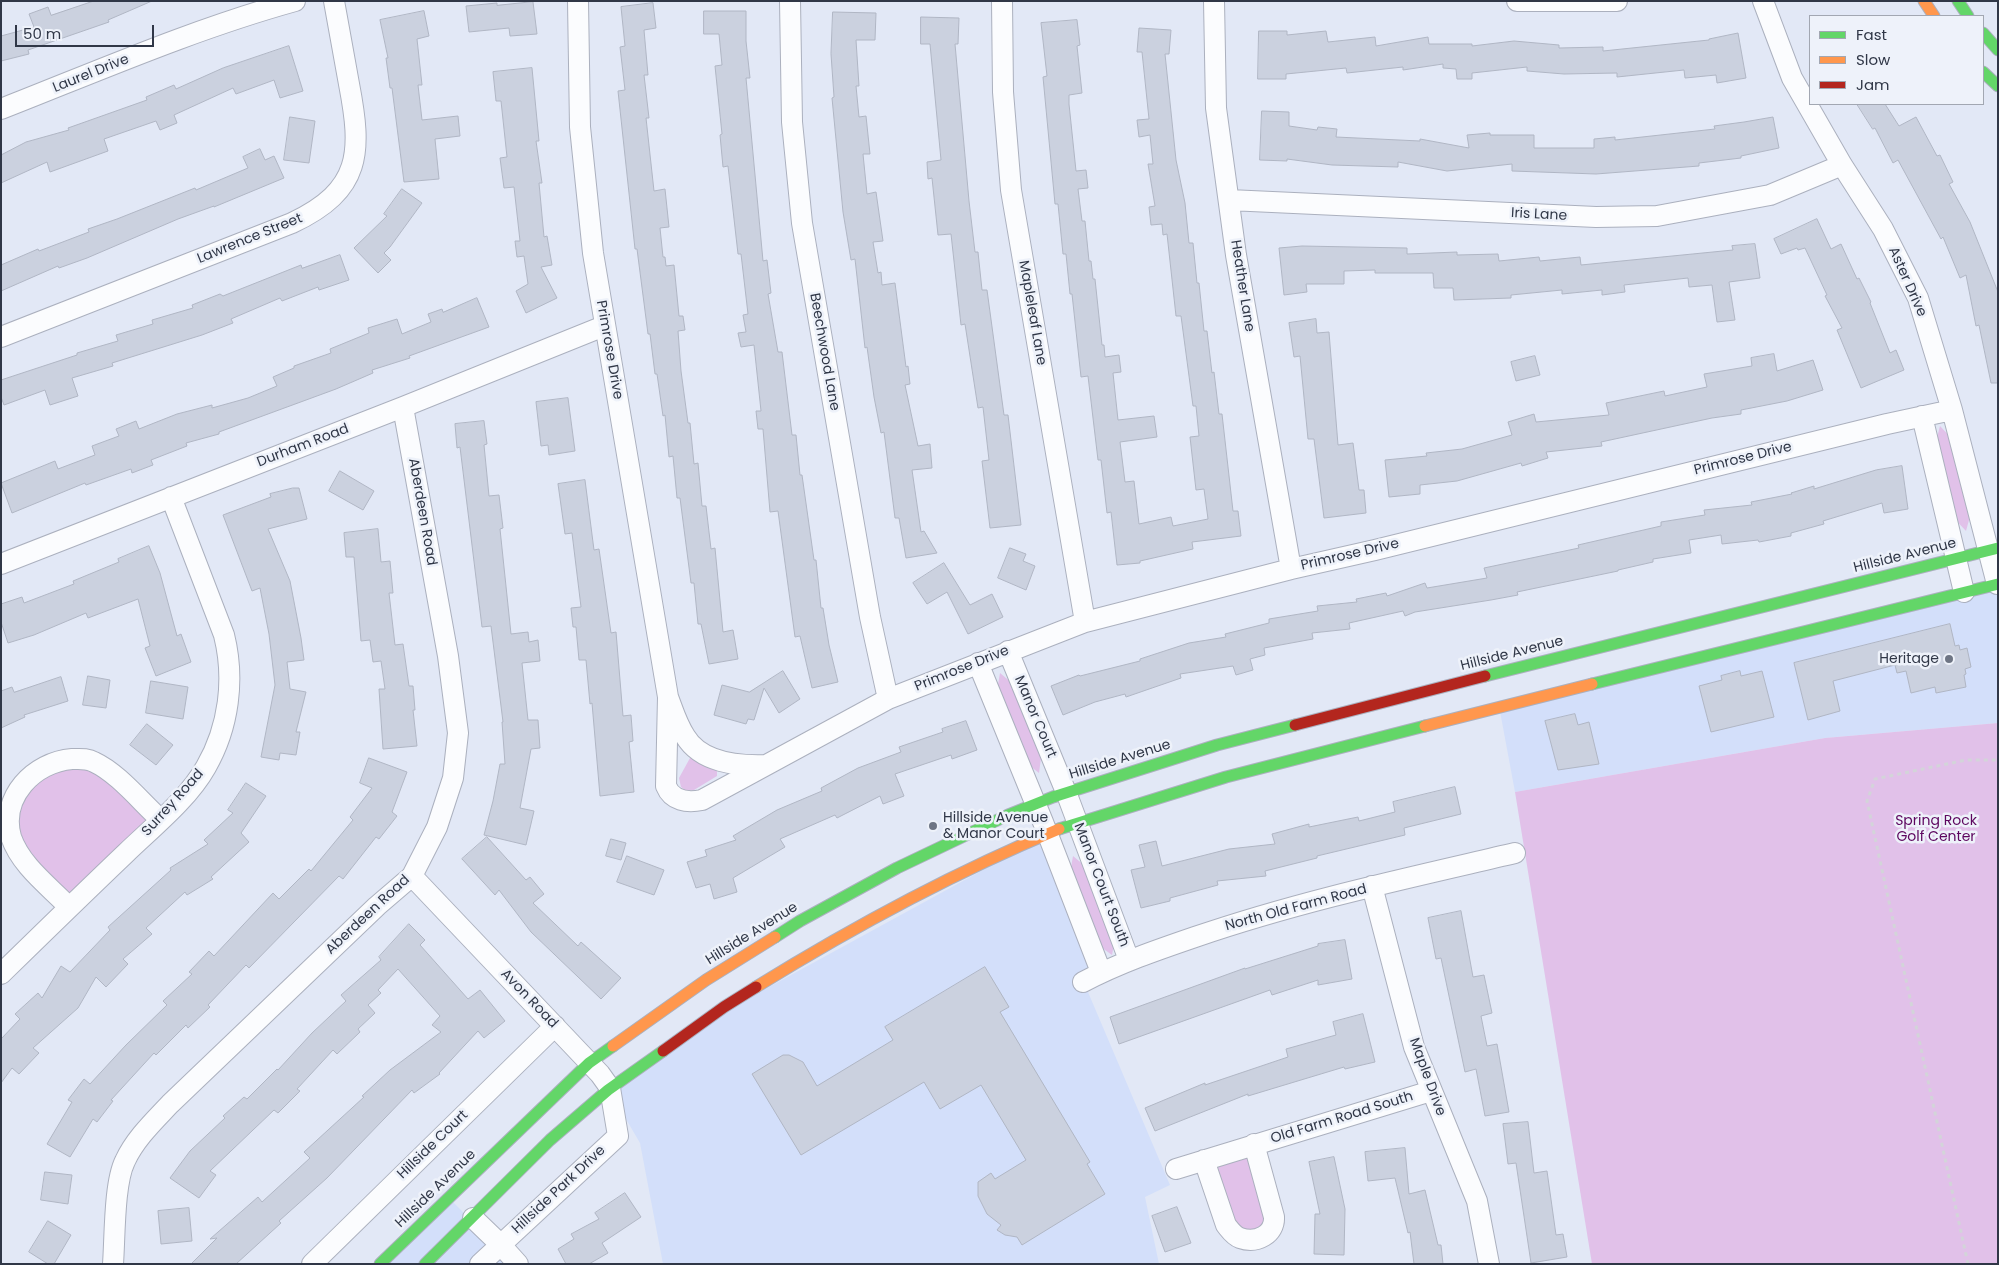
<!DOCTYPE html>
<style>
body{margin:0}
#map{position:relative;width:1999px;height:1265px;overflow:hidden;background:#e2e8f6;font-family:Poppins,sans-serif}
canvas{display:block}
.frame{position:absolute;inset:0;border:2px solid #303747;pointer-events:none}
.legend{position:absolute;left:1809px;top:15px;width:175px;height:90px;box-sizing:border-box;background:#eef2fa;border:1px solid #a2a7b2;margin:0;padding:6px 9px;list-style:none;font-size:15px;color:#303747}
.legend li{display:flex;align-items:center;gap:10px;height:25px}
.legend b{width:25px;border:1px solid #a2a7b2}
.scale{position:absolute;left:15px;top:25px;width:139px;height:22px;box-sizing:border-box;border:2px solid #303747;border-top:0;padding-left:6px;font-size:15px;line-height:18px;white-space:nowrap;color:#303747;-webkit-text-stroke:4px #eef2fa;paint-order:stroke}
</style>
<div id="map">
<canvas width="1999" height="1265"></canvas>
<div class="frame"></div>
<ul class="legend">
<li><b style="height:6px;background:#63d668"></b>Fast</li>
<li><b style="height:6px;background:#ff974d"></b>Slow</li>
<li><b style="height:6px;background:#b3261e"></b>Jam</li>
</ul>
<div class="scale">50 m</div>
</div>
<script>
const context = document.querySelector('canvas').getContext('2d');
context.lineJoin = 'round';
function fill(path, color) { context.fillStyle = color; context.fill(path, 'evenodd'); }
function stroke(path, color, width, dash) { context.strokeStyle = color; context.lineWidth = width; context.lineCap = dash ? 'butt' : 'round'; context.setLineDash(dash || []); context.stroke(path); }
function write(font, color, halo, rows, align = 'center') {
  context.font = font + ' Poppins,sans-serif'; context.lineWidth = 5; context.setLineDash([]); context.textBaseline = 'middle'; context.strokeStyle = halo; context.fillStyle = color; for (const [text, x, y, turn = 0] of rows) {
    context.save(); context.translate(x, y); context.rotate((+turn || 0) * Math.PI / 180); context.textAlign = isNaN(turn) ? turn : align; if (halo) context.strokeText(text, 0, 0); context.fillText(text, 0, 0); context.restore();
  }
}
fill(new Path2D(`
 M1998,584V723L1825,738L1515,792L1499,706Z
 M1047,835L1099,976L1085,985L1170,1185L1145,1197L1159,1264H663L640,1143L609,1090L727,1010Z
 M446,1195L515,1264H375Z`), '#d3dffa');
fill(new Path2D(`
 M1940,426L1956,443L1972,509L1966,531L1950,514L1934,449Z
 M1000,673L1018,688L1042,751L1039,773L1021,759L996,696Z
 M1998,723V1264H1592L1515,792L1825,738Z
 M690,758H694L717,769V776L694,790L686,791L681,787L679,778Z
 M83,759L161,820L69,907L19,856L9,806L25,780Z
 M1073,856L1091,871L1116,934L1112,955L1094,942L1069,879Z
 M1252,1147L1270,1207L1265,1232H1235L1207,1161Z`), '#e1c1e9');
const building = new Path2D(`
 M94,1H152L108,20L109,22L28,50L29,54L1,61V36L34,27L29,14L48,7L51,15Z
 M533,2L537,34L510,36L509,28L469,32L466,6L497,3V5Z
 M653,3L656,28L644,30L648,75H644L649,118H646L654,191L665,189L669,227L660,228L663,257H665L666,266L674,265L679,316H683L685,330L678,331L681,371L688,423H690L694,464L698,463L702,506H706L711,549L715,548L723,632L733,630L738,659L709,664L701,624H698L694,583H691L680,498H677L673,456L669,457L665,415L663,416L657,374H655L650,334H648L637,249H635L618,91L625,90L620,47L625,46L621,7Z
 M424,11L429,36L417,39L422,85H418L422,120L458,116L460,136L435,139L439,179L404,182L392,88H390L386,58H388L380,20Z
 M704,11H746V41L750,78H746L763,261L767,260L771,293L768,294L778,352H782L792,435H796L800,475H802L814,560H816L821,608H823L829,645L838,682L812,688L800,636L795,637L778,511L770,512L763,429H758L756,411H761L754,345L741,347L738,333L746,332L743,315L748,314L741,254H738L728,166L723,167L720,135L722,134L715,66L722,65L719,34H704Z
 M833,12L876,13L875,40H856L859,86H856L859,117L866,116L870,154H863L867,194L876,192L883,241L873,242L878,273L881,272L882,285L895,283L906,367L908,366L910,384L905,385L918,446L930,444L932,468L912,470L921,532L924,531L937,553L906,558L899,518H895L884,432L881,433L874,397L867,347L865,348L855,259L851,260L843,212L832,98L834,97L831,54Z
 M921,17L959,18L958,44H955L969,201L975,252H978L982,290H987L1004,415H1008L1021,525L990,528L982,461L989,460L983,407L978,408L965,324L961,325L951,234L938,235L932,178L928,179L927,162L941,160L930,44H921Z
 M1077,20L1080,45L1077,46L1082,93L1069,95V104L1076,171L1086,170L1088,188L1078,189L1082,221H1085L1089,261H1091L1093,279H1095L1102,345H1104L1105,357L1119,355L1121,372L1113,373L1118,420L1154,416L1157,437L1120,442L1125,482L1134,481L1139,524L1171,517L1173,526L1208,519L1204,489L1196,490L1190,437L1199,436L1196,406H1193L1181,316H1176L1167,234L1163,235L1162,224L1151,225L1149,207L1155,206L1148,164H1153L1150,135L1139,137L1137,120L1149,119L1142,52H1137L1139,28L1171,30L1169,54H1165L1176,160L1185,203L1189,243H1193L1197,283H1199L1204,331H1207L1212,373L1214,372L1219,414H1222L1233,511H1238L1241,536L1192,542L1193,549L1140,561V563L1117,565L1111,512L1107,513L1101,460H1098L1088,376L1081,377L1072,294H1070L1066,254H1063L1058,204H1055L1043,77L1047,76L1041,23Z
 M1259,31H1287V35L1326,31L1328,42L1375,37L1376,46L1428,37L1429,44H1472V46L1514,41L1559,45V48L1603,47V51L1709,40V39L1738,33L1746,78L1717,83L1716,75L1685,78L1684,70L1617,77V73L1564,74L1527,71V67L1472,73V79H1457L1456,69L1443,68V64L1403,70V67L1347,73L1346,68L1286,74V79H1258Z
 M289,46L303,91L280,98L274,80L236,94L233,88L174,115L177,123L160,130L156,121L104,139L108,151L50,172L47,162L1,183V155L26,142L69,130L68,128L147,100L146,97L174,85L176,89L223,68Z
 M532,68L539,141H536L542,183H539L544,237L547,236L552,265L541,267L557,298L526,313L516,291L528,284L524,256L517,257L515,241H520L514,187L504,188L500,158L507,157L501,101H496L493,72Z
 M1857,104H1885L1899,126L1916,117L1937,156L1940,155L1953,182L1949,184L1970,222L1998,292V383H1991L1979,325L1976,326L1966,275L1960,278L1943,237L1941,239L1898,160L1893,163L1875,128L1873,129Z
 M1262,111L1289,112V126L1317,130L1318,127L1337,129L1336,137L1420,141V139L1469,148L1467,135L1490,133V135H1534V148H1594V139L1615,137V140L1715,129L1714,126L1744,122L1773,117L1779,148L1741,156V158L1699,163V166L1596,174L1512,171V164L1447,171L1398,162V167L1332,165L1287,159V161L1260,160Z
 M290,117L315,121L309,163L284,160Z
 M260,149L265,160L274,156L284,178L214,207V206L178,219L87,258L59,268L58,266L1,291V265L38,249L39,251L89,232L88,229L117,219L195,188L196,190L248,168L243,157Z
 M402,189L422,203L390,247L384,253L391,260L378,273L354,248L387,216L384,214Z
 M1817,219L1831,249L1841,244L1857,279L1859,278L1871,302L1870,303L1890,353L1896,350L1904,370L1861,388L1837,330L1842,328L1825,296L1827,295L1805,248L1798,250L1797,248L1781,254L1774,239Z
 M1755,244L1760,278L1729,282L1735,320L1717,322L1712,285L1689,287L1688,278L1624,285L1625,292L1602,295V290L1562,294V290L1511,295V298L1454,300L1453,288H1434L1433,273H1375V270L1344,271V284H1306L1307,292L1284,295L1279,248L1302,246L1407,248V254L1457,252V255L1498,254L1499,261L1539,257L1540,261L1580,257L1581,265L1733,250L1732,246Z
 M340,255L349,280L319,290L318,287L282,301L280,298L231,319L233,323L202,335L112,363L113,366L72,378L78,396L50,405L45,390L4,405L1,397V380L77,355V353L118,341L116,335L153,324L152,320L193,308L192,305L220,294L223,296L301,265L302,268Z
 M477,298L489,327L409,356L410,358L372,370L373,373L336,389L219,432V434L186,443L187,446L151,460L153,465L132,473L131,469L86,485L85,483L12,513L1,483L55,461L58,469L95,455L92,446L119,436L116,429L136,421L139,429L177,414L212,405V408L248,398L277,386L273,377L294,368V366L331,353L330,349L369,333L368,328L397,319L402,334L431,322L428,314L442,309L443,312Z
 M1316,319L1317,333L1329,332L1338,445L1353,443L1359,490H1364L1366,513L1324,518L1314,439H1308L1300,356L1294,357L1289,323Z
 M1774,354L1777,371L1813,360L1823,390L1787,401L1741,410V414L1712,418L1601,442L1602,446L1546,452L1548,458L1522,466L1521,463L1457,481L1420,485V494L1389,497L1385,460L1427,456L1426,453L1462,449L1512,435L1508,422L1534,414L1536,422L1609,415L1606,403L1664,391L1665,396L1707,387L1704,374L1752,366L1751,358Z
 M1535,356L1540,375L1516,381L1511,362Z
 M568,398L575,451L549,455L548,445L541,446L536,402Z
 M484,421L487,444L484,445L489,496L499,495L503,528L500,529L511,634L528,632L529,642L538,640L540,661L522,663L528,720H538L540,748L531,749L520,808L534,811L526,845L484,835L493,801L500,764H505L502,722H503L491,626L482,627L460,447L457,448L455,424Z
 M1902,466L1908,509L1884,513L1882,503L1823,521L1824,524L1791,533V536L1759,542L1758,540L1722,544L1721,535L1689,540L1691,553L1653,559V562L1618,570V571L1517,592L1518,595L1491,600L1415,612L1405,616L1403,611L1349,623L1350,629L1312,633L1313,639L1264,648L1265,655L1250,659L1253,670L1236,675L1233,666L1180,674L1181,678L1126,697L1125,694L1095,702L1063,715L1051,686L1079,675L1080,676L1140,661V659L1189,643L1226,637L1225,634L1269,623V619L1318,611L1317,606L1357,602L1356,599L1386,593L1387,596L1425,583L1427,588L1487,578L1484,568L1579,548L1578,545L1661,526V522L1705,515L1704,510L1752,505L1751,502L1792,494L1791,493L1814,486V489L1876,470Z
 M340,471L374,491L363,510L329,491Z
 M585,480L594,550L599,549L611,633L616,632L623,716L631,715L633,741L629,742L634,792L600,796L592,703L590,704L586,660H579L576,627H573L571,608L581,607L572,533L565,534L558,484Z
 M293,488H299L307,519L268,529L290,581L301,638L304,660L287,662L290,689L306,692L296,732H300L296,755L280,753L279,760L261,757L275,685L269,634L260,588L252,591L223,515L271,497L270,494Z
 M378,529L381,562L390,561L393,593H389L395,645L403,644L409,686H413L415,710H413L417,746L383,749L379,689H385L381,661L373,662L370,640L361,641L354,557H346L344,533Z
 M149,546L160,573L177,636L181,634L191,662L156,676L145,648L150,646L138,599L88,618L86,613L34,635L8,643L1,622V604L22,597L24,603L74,584L73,581L119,562L118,559Z
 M1010,548L1026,554L1023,561L1035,566L1026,590L998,578Z
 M944,563L970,605L992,594L1003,617L968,634L947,592L927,604L913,583Z
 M1950,624L1955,646L1959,645L1960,650L1967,648L1971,667L1965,669L1966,674L1964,675L1966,687L1936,693L1935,687L1911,693L1906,671L1897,673L1895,665L1833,681L1840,711L1808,720L1794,663Z
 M783,671L800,699L779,713L764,688L754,720L748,719L746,724L714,715L722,685L749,692Z
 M1740,671L1741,676L1762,671L1774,717L1711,732L1699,686L1722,680L1721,676Z
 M88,676L110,680L106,708L83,705Z
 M61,677L68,701L24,715L25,717L1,728V691L12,687L14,692Z
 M151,681L188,687L183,719L146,713Z
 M1575,714L1578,725L1589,722L1599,764L1558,770L1545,721Z
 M966,721L977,750L952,759L951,755L895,774L904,796L883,804L880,796L837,818L835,815L780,839L785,847L733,878L737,892L714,899L710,884L696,888L687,862L707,856L705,850L736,840L733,836L777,810L822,791L821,788L858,768L901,752L899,747L943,732L942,729Z
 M147,724L173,745L156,765L130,745Z
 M369,758L407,772L392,812L397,816L379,839L376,837L343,879L339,876L249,968L246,965L208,1005L210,1007L188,1028L186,1025L156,1055L154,1053L111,1100L113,1101L97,1122L93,1119L70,1157L47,1144L72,1102L68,1100L84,1079L90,1084L126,1045L167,1005L163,1001L192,974L189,972L209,951L214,956L273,893L279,899L309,869L311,871L353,820L350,817L372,788L360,783Z
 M246,783L266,796L241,833L249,842L211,877L213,879L187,895L185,892L146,928L152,934L123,959L128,964L106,987L96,977L78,1008L33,1048L39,1053L19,1074L12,1068L1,1083V1039L20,1019L15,1014L38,993L42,998L61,966L70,972L110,930L108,927L171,870L170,868L208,844L204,840L233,813L228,810Z
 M1455,787L1461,814L1404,828L1405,835L1317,856V858L1265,871L1266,876L1217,881L1218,885L1170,898V901L1141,908L1131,870L1145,867L1139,845L1156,841L1162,866L1229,849L1275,844L1272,834L1309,824V827L1358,817L1359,821L1395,812L1393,802Z
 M487,837L526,880L530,877L544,894L533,903L578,946L581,942L621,978L601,999L531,932L499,890L495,895L462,859Z
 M611,839L626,843L621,860L606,856Z
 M627,856L664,870L654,895L617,882Z
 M1461,911L1473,977L1484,975L1492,1013L1481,1016L1487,1046L1497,1044L1509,1112L1485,1116L1476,1069L1465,1072L1441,958L1436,959L1428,918Z
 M409,924L425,940L420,945L468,999L480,990L505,1021L484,1038L478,1031L439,1073L440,1074L414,1093L412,1090L327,1178L279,1221L281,1223L236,1264H191L217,1238L210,1239L258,1197L262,1202L310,1158L304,1152L364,1097L362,1096L390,1070L441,1032L432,1025L440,1016L398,969L378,990L381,993L368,1005L375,1013L358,1029L360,1032L337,1054L333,1050L297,1089L300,1091L278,1113L274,1110L210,1171L216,1175L199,1198L170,1178L190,1151L225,1118L223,1116L244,1097L247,1099L277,1069L278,1070L312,1033L346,1001L341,995L381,960L379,957Z
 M1345,940L1352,979L1318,985V980L1272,995L1270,990L1119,1044L1110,1017L1245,968V969L1318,946V944Z
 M985,967L1009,1007L1000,1012L1090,1162L1087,1164L1105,1194L1022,1245L1017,1237L1005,1235L997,1230L1001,1225L987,1214L978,1196V1182L991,1173L995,1179L1026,1160L981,1085L940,1109L924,1082L801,1155L752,1074L783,1055H789L803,1062L817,1086L893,1040L885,1027Z
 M1363,1014L1375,1062L1345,1069L1344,1067L1248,1096V1094L1155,1131L1145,1108L1205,1083V1085L1288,1057L1286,1049L1336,1035L1333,1022Z
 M1528,1122L1534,1173L1547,1171L1556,1235L1563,1234L1567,1257L1531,1263L1516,1163L1508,1164L1503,1124Z
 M1405,1148L1409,1194L1425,1190L1438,1245H1441L1443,1264H1414L1410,1232L1408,1233L1395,1178L1368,1181L1365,1152Z
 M1334,1157L1345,1209L1344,1255L1314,1254L1315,1214H1320L1309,1162Z
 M45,1172L72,1175L68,1204L41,1200Z
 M625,1193L641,1217L602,1243L608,1253L589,1264H566L558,1249L574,1239L571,1234L599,1219L595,1213Z
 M1177,1207L1191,1243L1165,1252L1152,1216Z
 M189,1208L192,1241L161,1244L158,1211Z
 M48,1221L71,1235L54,1264H48L29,1252Z`);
fill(building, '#cbd1df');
stroke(building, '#b0b6c4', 1);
const street = new Path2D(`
 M578,1L580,127L593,253L668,697C673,710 677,724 685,736C701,763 737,766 766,765
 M790,1L792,122L802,223L870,617L888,699
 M1002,1L1003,92L1011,190L1085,622
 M1214,1L1216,108L1236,255L1291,569
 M1517,1H1617
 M1763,1L1792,78L1842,165L1883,229L1918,298L1952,410L1997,584
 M1,109C98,71 194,29 295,1
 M1229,200L1596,217L1657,216L1770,195L1842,165
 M1,337L292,223C362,190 362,152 349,84C344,56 339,29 334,1
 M1922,416L1964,592
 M1,564L403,407L604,326
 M1008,651L1066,792L1129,960
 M978,663L1043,822L1101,972
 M668,697L666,786C672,801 687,803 702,800L888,699L1085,622L1291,569L1375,550L1887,424L1952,410
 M412,876L600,1074L610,1088L618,1136L480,1264
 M1372,886L1414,1047L1477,1201L1489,1264
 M69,907C49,886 21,866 11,837C0,797 34,762 72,759C80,759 87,758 94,762C118,773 141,802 161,820
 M1,974C43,933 84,893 126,853C153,827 188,799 206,767C229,727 235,679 224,635L171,497
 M1083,982C1119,963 1157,950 1195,937C1300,901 1408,878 1515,853
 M1204,1160L1226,1225C1230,1230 1234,1236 1240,1238C1257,1244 1275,1234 1274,1217L1254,1144
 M1176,1169L1431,1091
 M473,1218L500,1244L518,1264
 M113,1264C115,1237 114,1183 125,1161C135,1139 154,1121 170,1104L377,906L412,876L437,827L453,778L458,733L448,656L403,407
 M312,1264L555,1026`);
const fast = new Path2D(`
 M1958,1L1968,16
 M1983,33L1998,50
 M1983,72L1998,86
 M1485,676L1998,548
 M1592,684L1998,584
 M1059,829L1226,777L1425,726
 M775,937L800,921L897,868L1008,815L1053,797L1217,745L1295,725
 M380,1264L589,1063L613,1046
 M425,1264L550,1140L608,1090L663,1051`);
const slow = new Path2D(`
 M1924,1L1934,16
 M1425,726L1592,684
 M756,987C853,927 953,873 1059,829
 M613,1046L706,980L775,937`);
const jam = new Path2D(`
 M1295,725L1485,676
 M663,1051L724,1007L756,987`);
stroke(street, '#abb0be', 22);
stroke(fast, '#abb0be', 13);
stroke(slow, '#abb0be', 13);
stroke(jam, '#abb0be', 13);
stroke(new Path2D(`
 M1968,1264L1867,801L1875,779L1966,760H1998`), '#d3d4d9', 3, [4, 4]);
stroke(street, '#fbfcfe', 20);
stroke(fast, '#63d668', 11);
stroke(slow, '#ff974d', 11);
stroke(jam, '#b3261e', 11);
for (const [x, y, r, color] of [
 [1949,659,5,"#6e7584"],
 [933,826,5,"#6e7584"]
]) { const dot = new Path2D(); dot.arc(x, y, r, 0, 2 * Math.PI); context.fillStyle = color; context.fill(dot); stroke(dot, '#eef2fa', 2); }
write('14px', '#303747', '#eef2fa', [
 ["Laurel Drive",91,74,-22],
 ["Iris Lane",1539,215,3],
 ["Lawrence Street",250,239,-22],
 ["Aster Drive",1907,282,66],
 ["Heather Lane",1242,286,81],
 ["Mapleleaf Lane",1032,313,80],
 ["Primrose Drive",609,350,80],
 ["Beechwood Lane",824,352,80],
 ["Durham Road",303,446,-21],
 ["Primrose Drive",1743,459,-14],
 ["Aberdeen Road",422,512,80],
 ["Primrose Drive",1350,555,-13],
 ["Hillside Avenue",1905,556,-14],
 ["Hillside Avenue",1512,654,-14],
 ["Primrose Drive",962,669,-22],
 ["Manor Court",1035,717,67],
 ["Hillside Avenue",1120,760,-17],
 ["Surrey Road",173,803,-48],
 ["Manor Court South",1101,885,69],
 ["North Old Farm Road",1296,908,-15],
 ["Aberdeen Road",368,915,-43],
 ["Hillside Avenue",752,934,-32],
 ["Avon Road",529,999,46],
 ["Maple Drive",1427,1077,70],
 ["Old Farm Road South",1342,1118,-17],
 ["Hillside Court",433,1145,-44],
 ["Hillside Avenue",436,1189,-44],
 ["Hillside Park Drive",559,1190,-43]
]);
write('14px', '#303747', '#eef2fa', [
 ["Heritage",1939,659],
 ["Hillside Avenue",943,818,"left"],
 ["& Manor Court",943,834,"left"]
], 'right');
write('14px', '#5d065f', '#eef2fa', [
 ["Spring Rock",1936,821],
 ["Golf Center",1936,837]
]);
</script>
